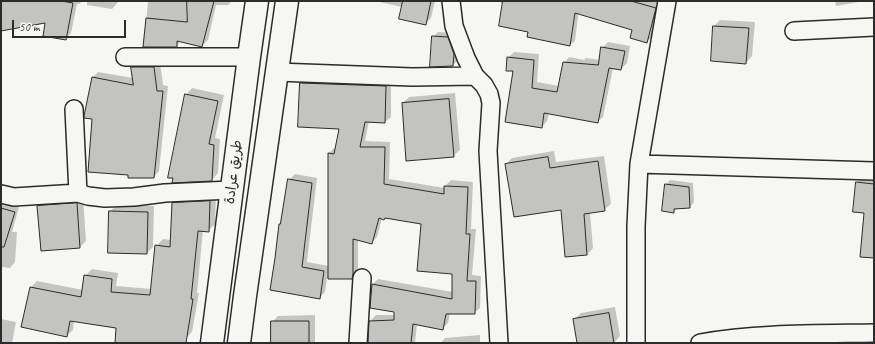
<!DOCTYPE html>
<meta charset="utf-8">
<style>
body{margin:0}
#map{position:relative;width:875px;height:344px;overflow:hidden;background:#f6f6f2;font-family:Caveat,sans-serif}
canvas{display:block}
.frame{position:absolute;inset:0;border:2px solid #2b2b2b;pointer-events:none}
.scale{position:absolute;left:12px;top:20px;width:114px;height:18px;box-sizing:border-box;border:2px solid #2b2b2b;border-top:0;padding-left:5px;font-size:12px;line-height:14px;white-space:nowrap;color:#2b2b2b;-webkit-text-stroke:3px #f6f6f2;paint-order:stroke}
</style>
<div id="map">
<canvas width="875" height="344"></canvas>
<div class="frame"></div>
<div class="scale">50 m</div>
</div>
<script>
const context = document.querySelector('canvas').getContext('2d');
context.lineJoin = 'round';
function fill(path, color) { context.fillStyle = color; context.fill(path, 'evenodd'); }
function stroke(path, color, width, dash) { context.strokeStyle = color; context.lineWidth = width; context.lineCap = dash ? 'butt' : 'round'; context.setLineDash(dash || []); context.stroke(path); }
function write(font, color, halo, rows, align = 'center') {
  context.font = font + ' Caveat,"Playpen Sans Arabic",sans-serif'; context.lineWidth = 3; context.setLineDash([]); context.textBaseline = 'middle'; context.strokeStyle = halo; context.fillStyle = color; for (const [text, x, y, turn = 0] of rows) {
    context.save(); context.translate(x, y); context.rotate((+turn || 0) * Math.PI / 180); context.textAlign = isNaN(turn) ? turn : align; if (halo) context.strokeText(text, 0, 0); context.fillText(text, 0, 0); context.restore();
  }
}
fill(new Path2D(`
 M1,1H82L79,4H77L71,33L65,39L47,21L1,30Z
 M87,1H119L112,9L87,5Z
 M148,1H232L228,5H216L208,40L202,46L181,41L176,46H144Z
 M375,1H435L431,18L425,24L402,7Z
 M493,1H580L575,41L570,45L529,31L504,3Z
 M599,1H657L661,2L653,36L647,42L633,29Z
 M835,1H864L836,6Z
 M720,20L755,22L752,56L746,63L714,26Z
 M438,32L452,33L458,49L457,61L453,65L433,37Z
 M608,42L630,46L627,63L621,69L613,68L603,117L597,122L549,113L547,121L542,127L508,58L514,52L539,54L537,82L559,86L564,63L569,57L584,60L586,58L600,60L602,48Z
 M138,62H160L163,85L168,86L159,171L154,177L129,174L93,119L92,78L98,72L133,78L132,67Z
 M307,78L391,81V117L385,122L369,121L365,141L390,142L389,179L445,188V186L451,180L473,182L471,229H476L472,275L481,276L480,308L474,313H450L448,323L442,329L417,324L415,343H369L370,321L376,315H395V311L373,284L378,279L453,292V273L422,223L385,217L382,218L377,237L372,243L358,239V268L357,272L352,278H327L325,292L319,298L271,290L280,224L282,222L289,180L295,174L317,178L307,262L329,266V153L334,148H336L341,128L301,83Z
 M192,88L224,95L215,138L220,139L218,173L212,180L174,177L186,95Z
 M455,93L460,150L453,156L403,103L409,97Z
 M554,151L556,162L604,156L611,204L604,210L590,212L593,248L587,255L562,209L506,164L512,158Z
 M863,176L874,177V257L865,212L856,183Z
 M670,180L693,183L694,202L690,207H678L673,212L666,185Z
 M216,195L215,224L208,231L203,230L197,293H199L192,332L186,338L179,343H116L117,328L74,321L73,330L66,336L22,327L31,287L37,281L83,290L85,276L92,269L118,273L116,286L152,289L156,246L163,239L171,240L173,203L179,197Z
 M83,197L86,241L80,247L42,250L38,206L45,200Z
 M1,202L19,207L12,232H17L15,262L10,268L1,267Z
 M117,205L154,206L153,247L147,253L110,211Z
 M615,307L620,336L614,343H578L574,320L581,313Z
 M315,315V343H272V322L278,316Z
 M1,319L16,322L12,343H1Z
 M480,335V343H441L445,338Z`), '#0003');
const building = new Path2D(`
 M1,1H61L73,3L66,40L43,36L45,23L1,31Z
 M187,1H214L202,47L177,41V47H143L146,18L187,22Z
 M403,1H431L426,25L399,19Z
 M503,1H631L656,8L647,43L630,38L632,30L575,13L570,46L527,37L528,32L499,26Z
 M713,26L749,28L746,64L711,61Z
 M432,36L448,37L454,54L453,66L430,67Z
 M601,47L625,51L621,70L609,68L598,123L544,113L542,128L505,122L513,71H506L507,57L534,60L532,88L557,92L563,62L598,65Z
 M131,67H154L157,91H163L154,178H128V175L88,172L92,119L84,118V116L92,77L133,85Z
 M300,83L386,86L385,123L365,122L360,147H385L384,184L444,194V186L468,187L466,234H470L467,281H476L475,314H446L443,330L413,324L411,343H368L369,321L394,320V312L370,308L372,284L452,299V274L417,271L421,224L385,218L384,220L379,218L372,244L353,239V275L352,279H328V153L334,154L339,129L298,127Z
 M185,94L218,101L209,144L214,145L212,181L172,183L173,178H168Z
 M449,99L454,157L406,161L402,103Z
 M548,157L550,168L598,161L605,211L584,214L587,255L565,257L561,210L514,217L505,164Z
 M288,179L312,183L302,267L324,271L320,299L270,290L275,258L279,224H280Z
 M856,182L874,184V258L860,257L864,213L853,212Z
 M665,184L689,187L690,208L674,209V213L662,211Z
 M210,201L209,232L198,231L191,299H193L186,343H115L116,328L70,321L67,337L21,327L30,287L81,297L84,275L112,279L111,292L150,295L155,245L170,247L172,203Z
 M77,203L80,248L41,251L37,206Z
 M1,208L15,212L4,247H1Z
 M109,211L148,212L147,254L108,253Z
 M609,313L614,343H577L573,319Z
 M271,321H309V343H271Z`);
fill(building, '#c3c3c0');
stroke(building, '#2b2b2b', 1);
const minor = new Path2D(`
 M451,1L454,26L466,58L475,76L484,85L489,94L491,103L488,151L499,343
 M794,31L874,27
 M125,57H249
 M277,72L412,77L475,76
 M74,109L78,193
 M639,164L874,171
 M1,194L14,197L78,193L88,196L105,198L134,197L165,193L231,190
 M358,343L362,278
 M636,343V226L639,164L667,1
 M700,343C757,333 816,334 874,333`);
const primary = new Path2D(`
 M212,343L249,57L257,1
 M239,343L245,296L287,1`);
stroke(minor, '#2b2b2b', 20);
stroke(primary, '#2b2b2b', 25);
stroke(minor, '#f6f6f2', 17);
stroke(primary, '#f6f6f2', 22);
write('14px', '#2b2b2b', '#f6f6f2', [
 ["طريق عرادة",234,172,-83]
]);
</script>
